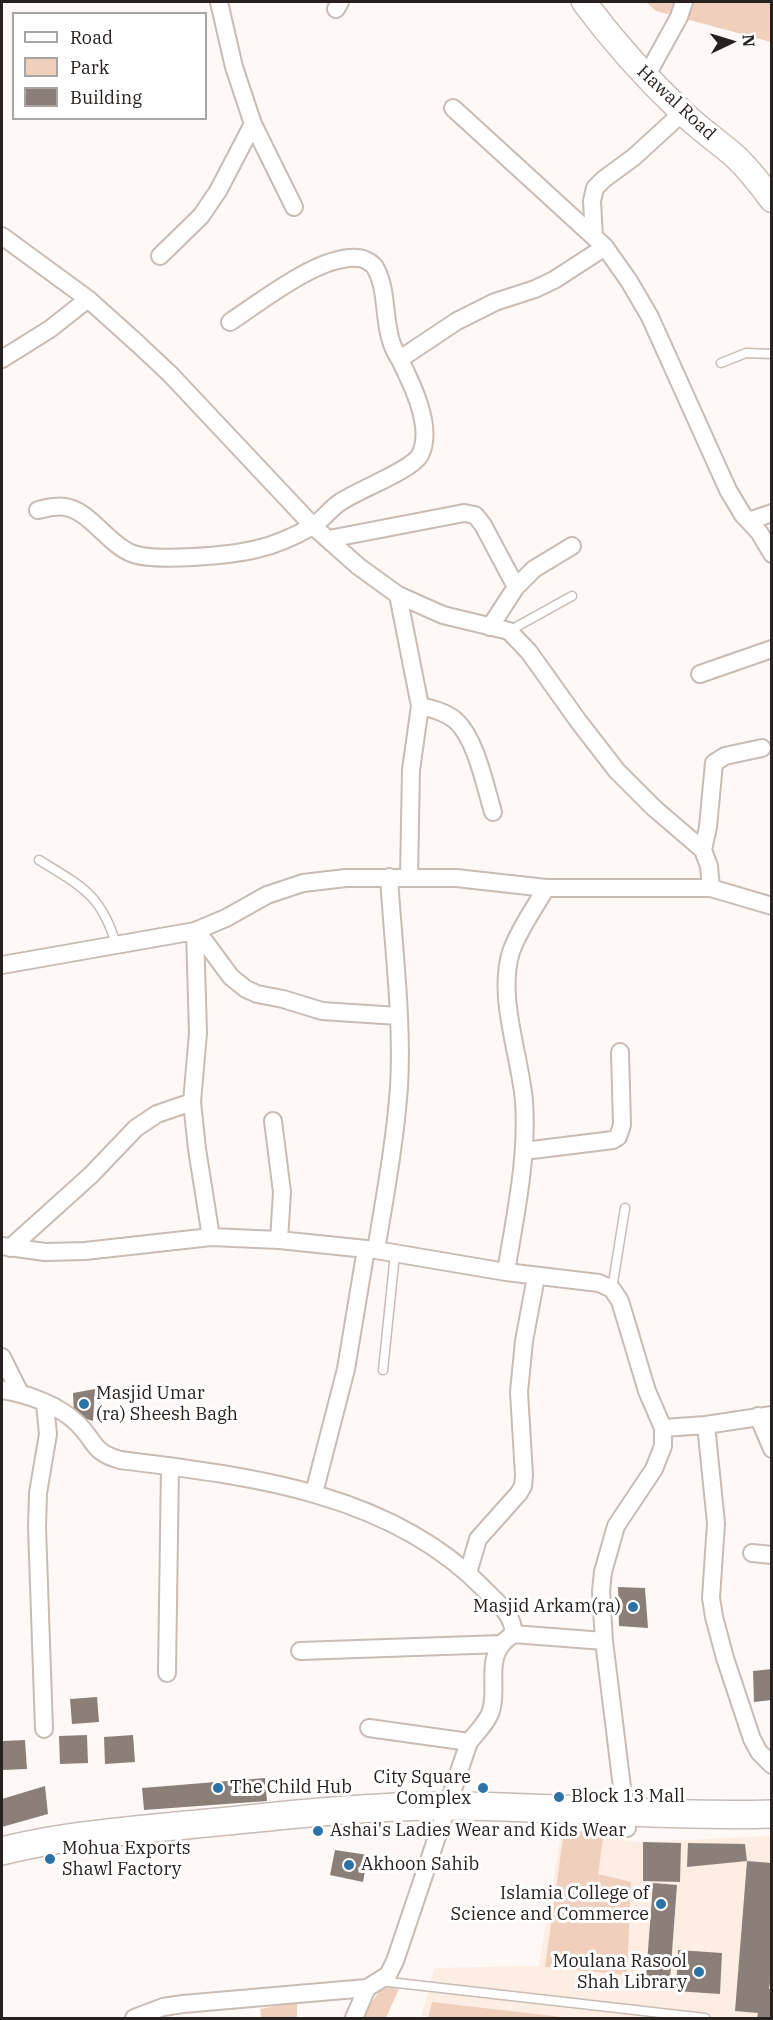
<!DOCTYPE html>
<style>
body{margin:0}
#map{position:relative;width:773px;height:2020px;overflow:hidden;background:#fef9f6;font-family:"IBM Plex Serif",serif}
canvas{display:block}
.frame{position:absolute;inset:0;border:3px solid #26211e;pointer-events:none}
.legend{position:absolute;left:12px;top:12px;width:195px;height:108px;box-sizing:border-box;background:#fff;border:2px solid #a8a6a5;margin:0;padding:8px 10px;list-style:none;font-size:18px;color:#26211e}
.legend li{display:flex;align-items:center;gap:12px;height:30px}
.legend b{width:30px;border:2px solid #a8a6a5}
.north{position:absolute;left:701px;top:12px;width:60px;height:60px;-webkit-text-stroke:4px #fff;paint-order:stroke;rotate:86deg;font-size:16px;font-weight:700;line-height:24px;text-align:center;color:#26211e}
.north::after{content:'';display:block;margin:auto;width:21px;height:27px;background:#26211e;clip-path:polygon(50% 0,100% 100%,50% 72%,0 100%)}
</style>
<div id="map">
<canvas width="773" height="2020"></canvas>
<div class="frame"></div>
<ul class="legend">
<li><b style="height:8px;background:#fff"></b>Road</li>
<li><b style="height:16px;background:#f0d0bc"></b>Park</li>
<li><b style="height:16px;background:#8b8079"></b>Building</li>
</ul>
<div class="north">N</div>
</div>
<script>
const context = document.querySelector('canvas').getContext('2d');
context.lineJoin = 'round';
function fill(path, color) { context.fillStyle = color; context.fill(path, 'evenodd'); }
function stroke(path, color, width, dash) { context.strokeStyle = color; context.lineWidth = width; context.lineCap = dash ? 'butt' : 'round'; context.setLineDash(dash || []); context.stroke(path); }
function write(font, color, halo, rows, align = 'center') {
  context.font = font + ' "IBM Plex Serif",serif'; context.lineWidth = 6; context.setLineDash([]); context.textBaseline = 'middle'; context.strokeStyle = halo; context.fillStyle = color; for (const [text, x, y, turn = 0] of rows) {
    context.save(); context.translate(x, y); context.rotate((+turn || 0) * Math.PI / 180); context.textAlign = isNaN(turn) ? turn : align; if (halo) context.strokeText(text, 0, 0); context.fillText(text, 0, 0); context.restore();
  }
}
fill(new Path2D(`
 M561,1834L643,1842L771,1836V2018H421L434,1968L539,1966Z`), '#fdede3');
fill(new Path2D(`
 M646,2H771V42L656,11Z
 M564,1831L604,1832L598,1874L631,1882L627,1975L545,1967Z
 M401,1984L386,2018H361L380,1990Z
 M297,2002V2018H261L260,2009Z
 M432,2002L570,2018H428Z`), '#f0d0bc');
fill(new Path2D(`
 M95,1389L93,1421L74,1415L73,1393Z
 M618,1587L645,1588L648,1628L619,1626Z
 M772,1669V1700L754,1702L753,1671Z
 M97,1697L99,1722L72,1724L70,1699Z
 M87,1735L88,1763L60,1764L59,1736Z
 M133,1735L135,1762L105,1764L104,1737Z
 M25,1740L27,1769L2,1770V1741Z
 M265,1778L267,1801L144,1810L142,1788Z
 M45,1786L48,1814L2,1827V1799Z
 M643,1842L681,1843L680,1882L643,1881Z
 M688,1843L745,1844L747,1861L687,1867Z
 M335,1850L368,1855L363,1882L330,1875Z
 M747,1861L772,1863V1970L769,1989H772V2018H757L758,2013L735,2011Z
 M653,1883L677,1885L670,1979L646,1977Z
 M678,1950L722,1953L720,1994L676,1991Z`), '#8b8079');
const service = new Path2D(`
 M721,363L746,353L772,354
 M509,631L572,596
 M39,860C81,886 101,894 116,944
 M612,1289L625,1208
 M383,1370L395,1254
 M380,1981L705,2018`);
const minor = new Path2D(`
 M219,2L234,67L253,124L294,207
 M336,9L340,2
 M652,66L679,17L684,2
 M453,108L605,247L629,281L650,317L728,490L743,515L759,532L772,554
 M2,236L88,299L137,343L170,374L313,526L358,566L398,595L443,615L509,631L529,652L579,722L617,771L654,808L703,850L709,866L711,888
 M594,237L592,201L595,188L604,179L634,157L682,113
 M160,256L201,216L218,191L253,124
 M2,359L50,329L88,299
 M400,359L457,321L495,302L535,289L554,280L605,247
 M38,510C47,508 56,505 65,507C89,510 108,544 131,553C154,563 232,555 257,549C275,545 295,536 311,527C322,521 329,510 339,503C357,490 411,471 420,455C434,428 412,384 400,360C397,355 394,350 392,344C383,320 388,292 376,269C374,264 364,258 358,258C319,255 262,301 230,322
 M749,521L772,513
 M329,539L464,513L475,515L483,525L516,587
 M398,595L420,706L411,770L409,877
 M490,627L516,587L534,569L572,546
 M700,674L772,649
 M420,706C433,709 445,712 455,720C476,738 485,786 493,812
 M703,850L708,827L714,763L725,756L762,748
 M195,931L198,1033L192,1102L197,1149L211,1237
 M197,931L231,977L246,989L257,994L283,999L322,1011L398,1016
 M2,965L195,931L226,918L267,895L303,883L346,878H456L546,888H711L772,906
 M273,1121L282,1192L279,1240
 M524,1151L613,1140L618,1137L622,1125L620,1052
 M2,1246L45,1252L85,1251L211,1237L279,1240L376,1250L506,1272L599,1283L612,1289L620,1301L647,1391L663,1428L706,1425L772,1415
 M10,1248L91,1175L136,1128L157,1114L192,1102
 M376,1250C385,1196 395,1142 399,1087C403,1020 393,944 389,877
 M506,1272C515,1216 528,1158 524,1101C520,1055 497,997 511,952C519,929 534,909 546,888
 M2,1357L20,1393
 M2,1390C28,1394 59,1405 78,1424C96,1442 92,1452 120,1460C248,1476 390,1492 484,1589C495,1601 515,1615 513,1634C510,1637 506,1639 503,1643C486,1661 498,1690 491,1711C487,1723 477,1732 469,1742L395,1961L388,1975L367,1988L183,2004L163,2007L134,2018
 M758,1416L772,1449
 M706,1425L716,1523L711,1598L714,1617L725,1658L752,1739L759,1752L772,1765
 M314,1493L346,1369L366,1249
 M752,1553L772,1555
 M468,1573L478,1539L519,1493L523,1486L524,1475L519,1392L524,1341L536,1277
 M513,1634L604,1641
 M300,1651L502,1644
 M167,1673L170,1466
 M369,1728L469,1742
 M44,1729L37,1527L38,1493L48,1434L45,1404
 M627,1828L604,1641L601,1591L603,1572L616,1526L654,1469L663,1446V1428
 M354,2018L367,1988`);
const secondary = new Path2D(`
 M584,2C613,41 645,77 681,111C698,128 719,142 737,158C750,171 761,185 772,200`);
const trunk = new Path2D(`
 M2,1851C62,1836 124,1831 186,1825C272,1817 358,1806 444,1806C553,1806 662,1817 772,1814`);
stroke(service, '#c8bcb5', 11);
stroke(minor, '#c8bcb5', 20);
stroke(secondary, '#c8bcb5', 27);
stroke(trunk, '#c8bcb5', 30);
stroke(service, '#fff', 8);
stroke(minor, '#fff', 16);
stroke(secondary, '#fff', 24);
stroke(trunk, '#fff', 27);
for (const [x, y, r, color] of [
 [84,1404,6,"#2c72a7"],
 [633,1607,6,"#2c72a7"],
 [218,1788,6,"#2c72a7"],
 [483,1788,6,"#2c72a7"],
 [559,1797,6,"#2c72a7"],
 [318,1831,6,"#2c72a7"],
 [50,1859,6,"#2c72a7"],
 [349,1865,6,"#2c72a7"],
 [661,1904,6,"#2c72a7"],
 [699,1972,6,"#2c72a7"]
]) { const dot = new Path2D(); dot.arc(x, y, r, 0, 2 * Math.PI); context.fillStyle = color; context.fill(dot); stroke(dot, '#fff', 2); }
write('18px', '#26211e', '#fff', [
 ["Hawal Road",676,103,43]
]);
write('18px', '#26211e', '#fff', [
 ["Masjid Umar",96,1394],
 ["(ra) Sheesh Bagh",96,1415],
 ["Masjid Arkam(ra)",621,1607,"right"],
 ["City Square",471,1778,"right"],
 ["Complex",471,1799,"right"],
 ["The Child Hub",230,1788],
 ["Block 13 Mall",571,1797],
 ["Ashai's Ladies Wear and Kids Wear",330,1831],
 ["Mohua Exports",62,1849],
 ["Shawl Factory",62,1870],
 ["Akhoon Sahib",361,1865],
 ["Islamia College of",649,1894,"right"],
 ["Science and Commerce",649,1915,"right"],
 ["Moulana Rasool",687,1962,"right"],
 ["Shah Library",687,1983,"right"]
], 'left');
</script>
